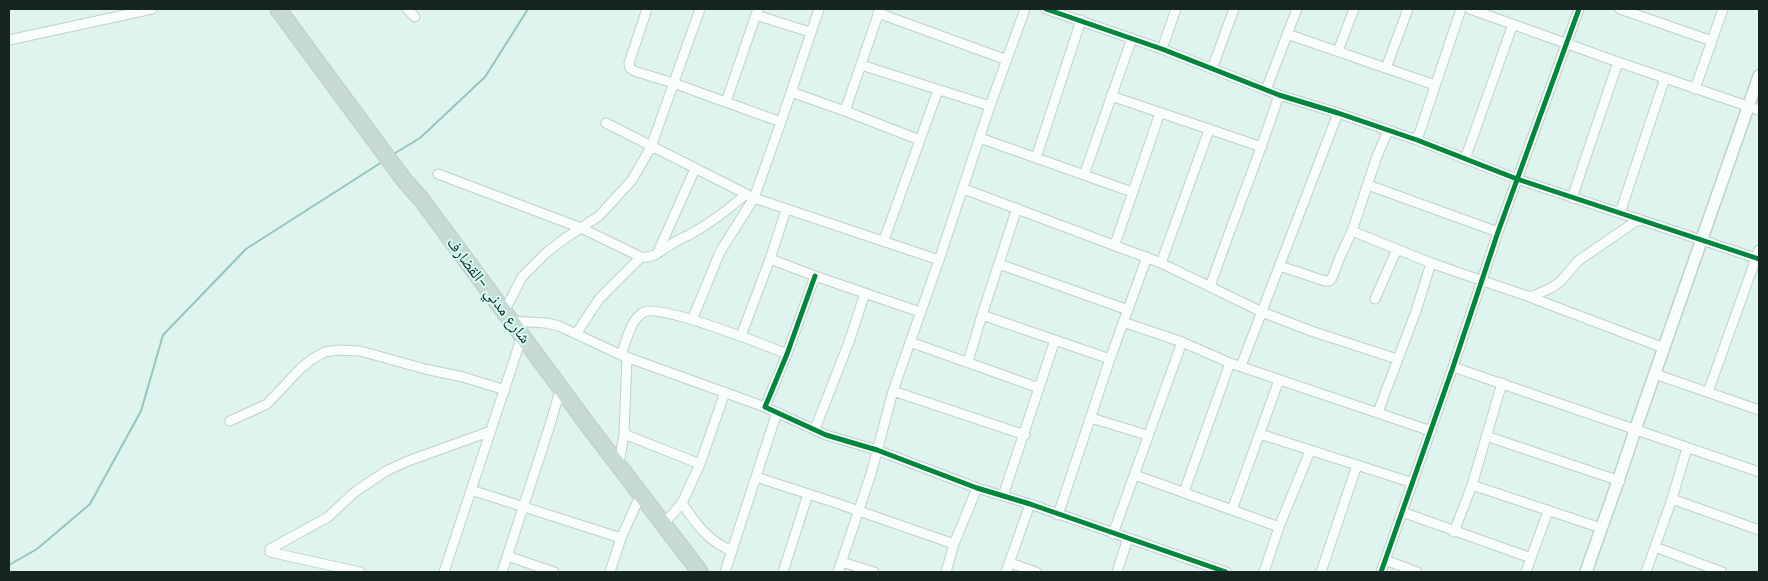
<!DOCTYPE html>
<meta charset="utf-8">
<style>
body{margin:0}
#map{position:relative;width:1768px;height:581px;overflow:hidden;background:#dff4ef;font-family:"DM Sans",sans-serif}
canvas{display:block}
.frame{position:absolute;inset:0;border:10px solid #162522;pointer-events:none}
</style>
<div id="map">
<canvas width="1768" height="581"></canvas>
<div class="frame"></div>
</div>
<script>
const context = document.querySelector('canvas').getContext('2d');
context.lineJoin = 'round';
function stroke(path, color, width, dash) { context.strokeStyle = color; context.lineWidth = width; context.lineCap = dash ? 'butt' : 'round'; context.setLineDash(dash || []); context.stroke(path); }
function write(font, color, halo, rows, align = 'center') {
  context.font = font + ' "DM Sans","Noto Naskh Arabic",sans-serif'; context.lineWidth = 4; context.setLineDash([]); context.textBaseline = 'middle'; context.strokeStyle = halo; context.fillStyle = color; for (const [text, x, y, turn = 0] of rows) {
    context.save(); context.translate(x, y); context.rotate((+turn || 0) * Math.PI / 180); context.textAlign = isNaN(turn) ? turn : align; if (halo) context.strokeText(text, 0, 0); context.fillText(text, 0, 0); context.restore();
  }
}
stroke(new Path2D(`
 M392,155L420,138L485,77L528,9
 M9,565L37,549L90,504L141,411L163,335L246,249L382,162`), '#96c6bb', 2);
const street = new Path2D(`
 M407,9L415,17
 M647,9L629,63L630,68L634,71L673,83L781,122
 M1046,9L1162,49L1279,95L1338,113L1417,140L1517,179L1759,259
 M1470,9L1618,62L1759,110
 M1620,9L1712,41
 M878,13L1007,60
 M756,15L810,32
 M1287,34L1435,85
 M9,40L152,9
 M1162,49L1176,9
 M1338,51L1354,9
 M861,65L990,106
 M1386,68L1408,9
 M1212,69L1234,9
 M1695,89L1723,9
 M1266,90L1297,9
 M791,92L845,111L920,140
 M1111,96L1262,147
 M726,102L758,9
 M845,111L880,9
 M606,123L754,198L939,260
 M980,138L1132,192
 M1417,140L1461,9
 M1036,158L1081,20
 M1465,159L1513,24
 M438,174L581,228L641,257C654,259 661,250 672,244C677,240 683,238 689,235C709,224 728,210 746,194
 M1084,175L1132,38
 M1368,185L1498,232
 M964,189L1161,263L1262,312L1311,331L1397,359
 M1572,198L1618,62
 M1620,213L1665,78
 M1352,231L1431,263L1527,296H1533L1551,288L1560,282L1578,261L1639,219
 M884,240L938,90
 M1115,244L1160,113
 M657,254L695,169
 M770,259L815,276L920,312
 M1161,263L1209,130
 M999,264L1128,310
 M1280,266L1325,281H1329L1332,278L1340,257L1352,231L1377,156L1388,131
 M815,276L787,354L765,407L826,435L877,450L977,488L1030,504L1226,572
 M1210,287C1232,222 1258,160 1279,95
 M1527,296L1664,348
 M1375,299L1397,249
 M504,312L522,277L546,253L564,239L599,216L632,180L651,147L700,9
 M982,315L1110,359
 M692,320L720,252L754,198L781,122L819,9
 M510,321L546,323L559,326L621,355L765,407
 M1123,322L1182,342L1230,363L1431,431
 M576,334L599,299L641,257
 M741,336L770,259L786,210
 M910,342L1039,388
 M621,355C626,342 631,318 644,312C661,304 765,345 787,354
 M968,362L982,315L1017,208
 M1241,366L1338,113
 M1453,367L1759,472
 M1655,374L1759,410
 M893,391L1025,435
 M1708,392L1759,250
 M1378,412L1416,311L1431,263
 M1091,418L1147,435
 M230,421L267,404L301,368L312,359L325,352L339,350L360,351L425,369L463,377L505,390
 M815,429L849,342L865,293
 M624,434L700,464
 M1260,434L1413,483
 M1486,436L1620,481
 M619,464L624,434L627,357
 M1135,475L1279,527
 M756,477L833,502L954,544
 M1472,485L1601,528
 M471,490L621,538
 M1184,492L1230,363
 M1003,496L1055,340
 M1672,499L1759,530
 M682,503C695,523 709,542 732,551
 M1232,510L1279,380
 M1402,512L1531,558
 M1058,515L1110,359L1147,257
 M664,524L682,503L700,464L725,392
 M1454,532L1472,485L1502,383
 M1113,534L1182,342
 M1655,547L1722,572
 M507,556L554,572
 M1385,560L1417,572
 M842,562L874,572
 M1010,563L1036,572
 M360,572L274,553L270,552V549L328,517L355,492L386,471L408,461L491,431
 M444,572L522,336
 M502,572L549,428L561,387
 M610,572L621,538L641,494
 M725,572L777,412
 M783,572L808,494
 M838,572L871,474L893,391L939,260L990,106L1025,9
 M946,572L954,544L977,488
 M1006,572L1030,504
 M1117,572L1128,538
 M1264,572L1279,527L1310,451
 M1321,572L1357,465
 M1381,572L1453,367L1498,232L1579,9
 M1526,572L1548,511
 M1646,572L1672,499L1687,448`);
const secondary = new Path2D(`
 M1586,572C1602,525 1620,478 1635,430L1759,76`);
const highway = new Path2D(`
 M278,9L404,180L421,199L590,428L700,572`);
stroke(street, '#bfd0cb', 11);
stroke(secondary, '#bfd0cb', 14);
stroke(highway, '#c5cfcd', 18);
stroke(street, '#fafdfd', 9);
stroke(secondary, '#fafdfd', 11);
stroke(highway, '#c7dad6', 15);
stroke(new Path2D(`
 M1046,9L1162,49L1279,95L1338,113L1417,140L1517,179L1759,259
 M815,276L787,354L765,407L826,435L877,450L977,488L1030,504L1226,572
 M1381,572L1453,367L1498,232L1579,9`), '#00873e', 5);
write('16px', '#162522', '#d6fdf3', [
 ["شارع مدني -القضارف",488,291,53]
]);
</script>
